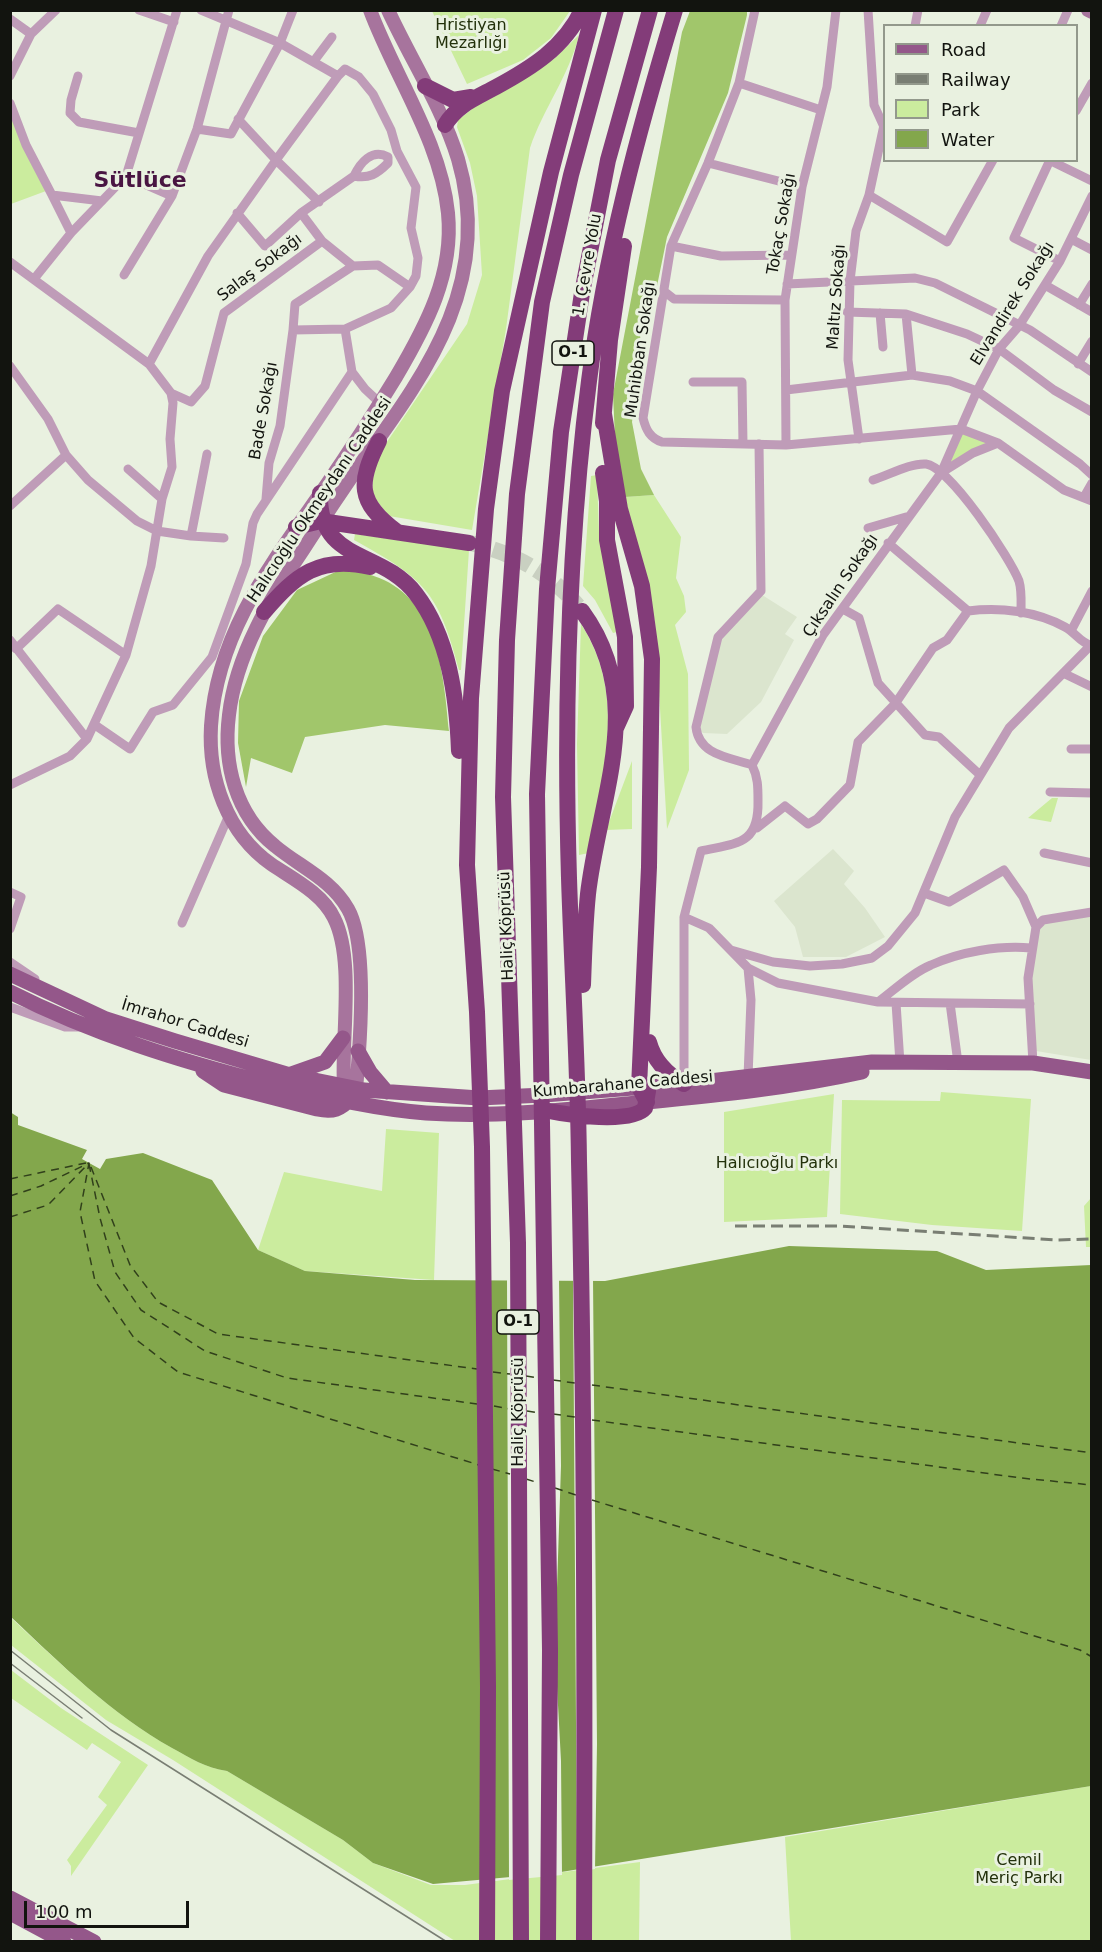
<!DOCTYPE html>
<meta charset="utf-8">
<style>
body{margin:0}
#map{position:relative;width:1102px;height:1952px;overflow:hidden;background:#e9f1e0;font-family:"DejaVu Sans",sans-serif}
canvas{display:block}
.frame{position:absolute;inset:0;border:12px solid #12140f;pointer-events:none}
.legend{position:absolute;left:883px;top:24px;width:195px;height:138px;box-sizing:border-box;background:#e9f1e0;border:2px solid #93998c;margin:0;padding:8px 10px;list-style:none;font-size:18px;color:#12140f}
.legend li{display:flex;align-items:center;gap:12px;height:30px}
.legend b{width:30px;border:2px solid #93998c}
.scale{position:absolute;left:24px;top:1901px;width:165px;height:27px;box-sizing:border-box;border:3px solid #12140f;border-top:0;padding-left:8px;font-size:18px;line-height:21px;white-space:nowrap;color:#12140f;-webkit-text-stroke:4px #e9f1e0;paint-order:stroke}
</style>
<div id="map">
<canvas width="1102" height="1952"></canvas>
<div class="frame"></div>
<ul class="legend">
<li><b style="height:8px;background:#94578a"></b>Road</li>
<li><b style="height:8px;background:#797e73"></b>Railway</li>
<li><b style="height:16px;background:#cbec9e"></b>Park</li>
<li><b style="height:16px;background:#83a74c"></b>Water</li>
</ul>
<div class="scale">100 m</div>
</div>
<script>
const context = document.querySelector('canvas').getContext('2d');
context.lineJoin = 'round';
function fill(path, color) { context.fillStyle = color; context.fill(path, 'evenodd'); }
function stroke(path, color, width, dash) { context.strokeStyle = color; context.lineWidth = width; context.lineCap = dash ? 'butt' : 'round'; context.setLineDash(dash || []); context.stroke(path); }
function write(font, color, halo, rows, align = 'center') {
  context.font = font + ' "DejaVu Sans",sans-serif'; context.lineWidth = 6; context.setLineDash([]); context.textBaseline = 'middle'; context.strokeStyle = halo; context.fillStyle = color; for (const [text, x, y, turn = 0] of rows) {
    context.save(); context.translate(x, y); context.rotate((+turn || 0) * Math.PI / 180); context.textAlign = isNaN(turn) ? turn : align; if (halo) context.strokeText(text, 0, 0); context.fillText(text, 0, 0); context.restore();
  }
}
fill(new Path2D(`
 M759,593L797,617L785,634L794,640L761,702L727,734L703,733L696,727L718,637Z
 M833,849L854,871L844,884L865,908L885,937L846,957H803L795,927L774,901Z
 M1091,912V1060L1030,1050L1031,948L1043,920Z`), '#dbe5ce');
fill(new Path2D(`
 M432,11H570L551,38L523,60L467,84Z
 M579,35C569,76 543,109 530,148L506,329L472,530L389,516L372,495L374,461L467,324L482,275L477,196L470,163L457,127L458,120L480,103L554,59Z
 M10,98L46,191L11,204H10Z
 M961,429L998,443L941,473Z
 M597,475L599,533L617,632L613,633L595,600L583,586L591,476Z
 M654,495L681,537L676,578L684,596L686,612L675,625L688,674L689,770L667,829L655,622L625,497Z
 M355,534L469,550L461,670H459C438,590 424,579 354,540Z
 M581,624C628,697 602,774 589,853L579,855L577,744Z
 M632,761V829L606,830Z
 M1052,798H1058L1051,822L1028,818Z
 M941,1092L1031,1099L1022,1231L932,1225L840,1214L842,1100L940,1101Z
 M834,1094L827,1217L724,1222V1112Z
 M386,1129L439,1133L434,1280L305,1271L258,1250L284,1172L382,1191Z
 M1091,1198V1247H1086L1084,1206Z
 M10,1617C61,1664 111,1714 172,1748C191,1758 205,1768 227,1771L343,1840L373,1863L431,1885H465L640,1862L639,1941H455L173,1760L106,1720L11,1645Z
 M11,1670L61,1708L148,1765L71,1876V1866L67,1860L107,1805L98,1797L121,1762L92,1743L87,1750L11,1698Z
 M1091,1786V1941H791L785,1837Z`), '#cbec9e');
fill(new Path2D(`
 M690,11H747V15L728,93L667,237L657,286L639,327L642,352L632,422L641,469L654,495L625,497L615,438L613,394L682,32Z
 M344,568C357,572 372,574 384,580C439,606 444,678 449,731L385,725L305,737L292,773L251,758L246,787L238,743L239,701L263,636L297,590Z`), '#a1c66b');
fill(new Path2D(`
 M10,1112L18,1117V1125L87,1150L82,1159L100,1169L106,1159L143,1153L212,1180L258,1250L305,1271L415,1280L605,1281L789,1246L937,1251L986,1270L1091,1265V1786L555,1873L433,1884L373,1863L343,1840L227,1771C205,1768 191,1758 172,1748C111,1714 61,1664 11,1617Z`), '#83a74c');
fill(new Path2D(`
 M507,1278H559L561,1466L555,1649L561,1761L562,1875L509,1880Z
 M573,1278H593L597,1744L595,1869L577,1872Z`), '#e9f1e0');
stroke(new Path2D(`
 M89,1164L100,1218L115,1272L141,1310L205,1351L287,1378L477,1404
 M91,1167L130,1265L158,1302L218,1334L477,1369
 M10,1179L86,1163
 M10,1196L41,1186L89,1163L80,1212L95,1281L134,1338L178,1372L479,1465
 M10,1217L48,1205L87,1165
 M493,1372L510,1374
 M526,1376L539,1378
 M553,1380L575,1383
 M592,1385L1092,1453
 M494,1406L510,1409
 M527,1411L540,1413
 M553,1414L575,1417
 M592,1420L1021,1478L1092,1485
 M492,1469L510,1474
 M526,1479L539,1483
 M555,1488L576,1495
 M592,1500L1080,1650L1092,1657`), '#31401b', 1.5, [8, 6]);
stroke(new Path2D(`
 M470,543C514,553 548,572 578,606`), '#c9d0c1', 16, [16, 8]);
stroke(new Path2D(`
 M139,10L174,22
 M201,10L280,43L338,76L276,160L238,119
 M755,10L739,83L708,163L671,246L643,418C646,430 650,438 662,442L786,445L961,429L998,443L1064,490L1092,501
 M868,10L874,105L884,127
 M10,19L31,34
 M915,26L918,10
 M980,26L987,10
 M1061,26L1068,10
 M314,61L332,37
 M10,76L31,34L56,10
 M78,76L71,100L70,113L79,122L139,133
 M338,76L345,69L359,77L373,94L391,130L397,151L416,187L411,228L418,258L416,276L410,287
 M739,83L821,110
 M10,103L26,145L52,195L102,201
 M1076,111L1092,83
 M197,129L231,134L280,43L293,10
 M1049,160L1092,181
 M1050,160L1014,238L1060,261
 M708,163L802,187
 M126,176L172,196L197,129L229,10
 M52,195L71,233
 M869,195L947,242L993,160
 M237,213L265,246L301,213L354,176C360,163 372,148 388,157V163C377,174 369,179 354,176
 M301,213L322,241L353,266L378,265L410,287L391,308L345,329L352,372
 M1071,239L1092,250
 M671,246L721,256L790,255
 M10,262L149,364L171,393L173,403L170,439L172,467L162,499L151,566L126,655L87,739L70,756L10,785
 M124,275L172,196
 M34,279L71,233L126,176L177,10
 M787,284L915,278L935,283L1030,330L1092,372
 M1045,285L1092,312
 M665,292L674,299L785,300
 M1079,305L1092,284
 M847,312L906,314L967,334L999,349L1054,390L1092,412
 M880,313L883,347
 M906,314L912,375
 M345,329L293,330L295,304L353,266
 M149,364L208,256L276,160L319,202
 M1078,364L1092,341
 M10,366L48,419L66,455L88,480L137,521L157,531L191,536L207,454
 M693,382H742L743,444
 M786,390L912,375L950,381L977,391L1080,464L1092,475
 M171,393L191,402L205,386L224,313L322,241
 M859,439L848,360L850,281L856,231L869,195L884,125
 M786,445L785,300L802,187L827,87L836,10
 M128,469L162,499
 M941,473L973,453L998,443
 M873,480C889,475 910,463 926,464C950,467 1010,558 1019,581C1022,591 1021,603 1021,613
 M1084,497L1092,483
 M266,499L269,463L280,426L293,330
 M10,506L66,455
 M868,528L906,517
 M191,536L224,538
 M888,543L968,611
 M843,609L859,618L878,683L925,735L939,737L979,774
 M968,611C1000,607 1036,611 1065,627C1076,633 1079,642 1092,646
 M1071,631L1092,591
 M10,640L87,739
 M16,649L58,609L126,655
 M1063,673L1092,687
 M95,725L130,749L153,712L173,705L212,657L246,564L253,523L257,514L352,372L365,389L380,403
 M1071,749H1092
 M752,765L823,635L941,473L977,391L999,349L1019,326L1060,261L1092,196
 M752,765C758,777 758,787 758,801C759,845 737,843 701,851L684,917L709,928L748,968L778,983L878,1002L1030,1004
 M752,765C728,757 699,755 696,727L718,637L761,591L759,444
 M1050,792L1092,793
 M757,828L785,806L808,824L817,819L850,785L858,742L895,704L933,648L947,640L968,611
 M1044,853L1092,863
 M10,892L21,897L10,929
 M924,893L949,902L1004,870L1023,897L1036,927
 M182,923L229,815
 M731,950L773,962L810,966L842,964L872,958L888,946L915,913L955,817L1009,728L1090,646
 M10,962L35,979
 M748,968L751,1000L748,1077
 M878,1002C894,990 912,973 931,965C960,952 999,945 1031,948
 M896,1003L900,1063
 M950,1003L958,1063
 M10,1007L65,1027H79
 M1033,1063L1028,978L1036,927L1043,920L1092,912
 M684,1084V917`), '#bf9cb8', 9);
stroke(new Path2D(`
 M1088,10L1092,12
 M344,1086C341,1039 355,959 334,918C322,893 293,879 271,864C227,833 208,778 211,726C217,630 275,559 327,484C351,449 374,413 396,377C426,326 454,274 448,213C441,142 395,77 370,10
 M356,1089C360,1046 368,944 348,909C331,879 300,867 275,846C235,814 223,763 229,715C236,654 270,599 303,550C323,519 343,489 364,459C431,367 493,278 458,159C442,107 411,60 388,10`), '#a7749d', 14);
stroke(new Path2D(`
 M10,974L106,1019L175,1041L290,1075L364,1090L479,1098L544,1095L684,1084L872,1062L1033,1063L1092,1072
 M10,992C93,1034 180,1061 270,1084C321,1096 373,1109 426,1113C499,1118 574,1109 647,1102C719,1095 791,1088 862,1072
 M358,1051L370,1072L387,1092
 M203,1071L224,1085L317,1109C333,1112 341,1110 352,1097
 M291,1074L325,1062L343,1038
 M10,1898L94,1942
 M10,1913L64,1942`), '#94578a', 15);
stroke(new Path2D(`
 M425,86L453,100L471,97
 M445,125C457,105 476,98 496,87C531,68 564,48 582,10
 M604,414L620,509L642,586L652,659L649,867L639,1087L647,1102
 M603,423L610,340L624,246
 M379,441C358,482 357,502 396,531
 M603,473L607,501V540L625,637L626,706L616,728
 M320,493C318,564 381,548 416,594C449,637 457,698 459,751
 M296,527L321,521L469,543
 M582,611C648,701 599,797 588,894C585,924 584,955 583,985
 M264,612C296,575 319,555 370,567
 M649,1042C654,1061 667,1074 684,1084
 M549,1111C568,1115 632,1124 645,1108L648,1091
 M487,1942L488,1687L482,1147L477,1012L467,865L471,698L486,509L502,391L551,172L594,10
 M521,1942L518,1243L503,797L507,640L517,494L542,302L571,175L616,10
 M548,1942L550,1650L537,794L547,589L561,432L582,293L608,160L650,10
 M584,1942C585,1681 585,1421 579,1161C578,1066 572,972 569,878C564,712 568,545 589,381C605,255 638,132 675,10`), '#833c79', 16);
stroke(new Path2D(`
 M10,1650L111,1730L447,1942
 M10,1663L82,1718`), '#797e73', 1.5);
stroke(new Path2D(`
 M735,1226H840L1057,1240L1092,1239`), '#797e73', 3, [12, 6]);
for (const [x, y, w] of [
 [573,353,42],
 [518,1322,42]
]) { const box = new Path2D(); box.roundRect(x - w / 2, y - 12, w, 24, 4.5); context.fillStyle = '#e9f1e0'; context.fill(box); stroke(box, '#12140f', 1.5); }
write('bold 15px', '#12140f', null, [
 ["O-1",573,353],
 ["O-1",518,1322]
]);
write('16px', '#23310b', '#e9f1e0', [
 ["Hristiyan",471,26],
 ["Mezarlığı",471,44],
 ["Halıcıoğlu Parkı",777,1164],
 ["Cemil",1019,1861],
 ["Meriç Parkı",1019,1879]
]);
write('16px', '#12140f', '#e9f1e0', [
 ["Tokaç Sokağı",782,224,-80],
 ["1. Çevre Yolu",588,265,-80],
 ["Salaş Sokağı",260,268,-37],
 ["Maltız Sokağı",837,297,-86],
 ["Elvandirek Sokağı",1013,304,-58],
 ["Muhibban Sokağı",641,350,-82],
 ["Bade Sokağı",264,411,-80],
 ["Halıcıoğlu Okmeydanı Caddesi",320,500,-56],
 ["Çıksalın Sokağı",841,586,-56],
 ["Haliç Köprüsü",507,926,-92],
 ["İmrahor Caddesi",185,1024,17],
 ["Kumbarahane Caddesi",623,1085,-5],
 ["Haliç Köprüsü",519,1412,-90]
]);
write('bold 22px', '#491542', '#e9f1e0', [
 ["Sütlüce",140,181]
]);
</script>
